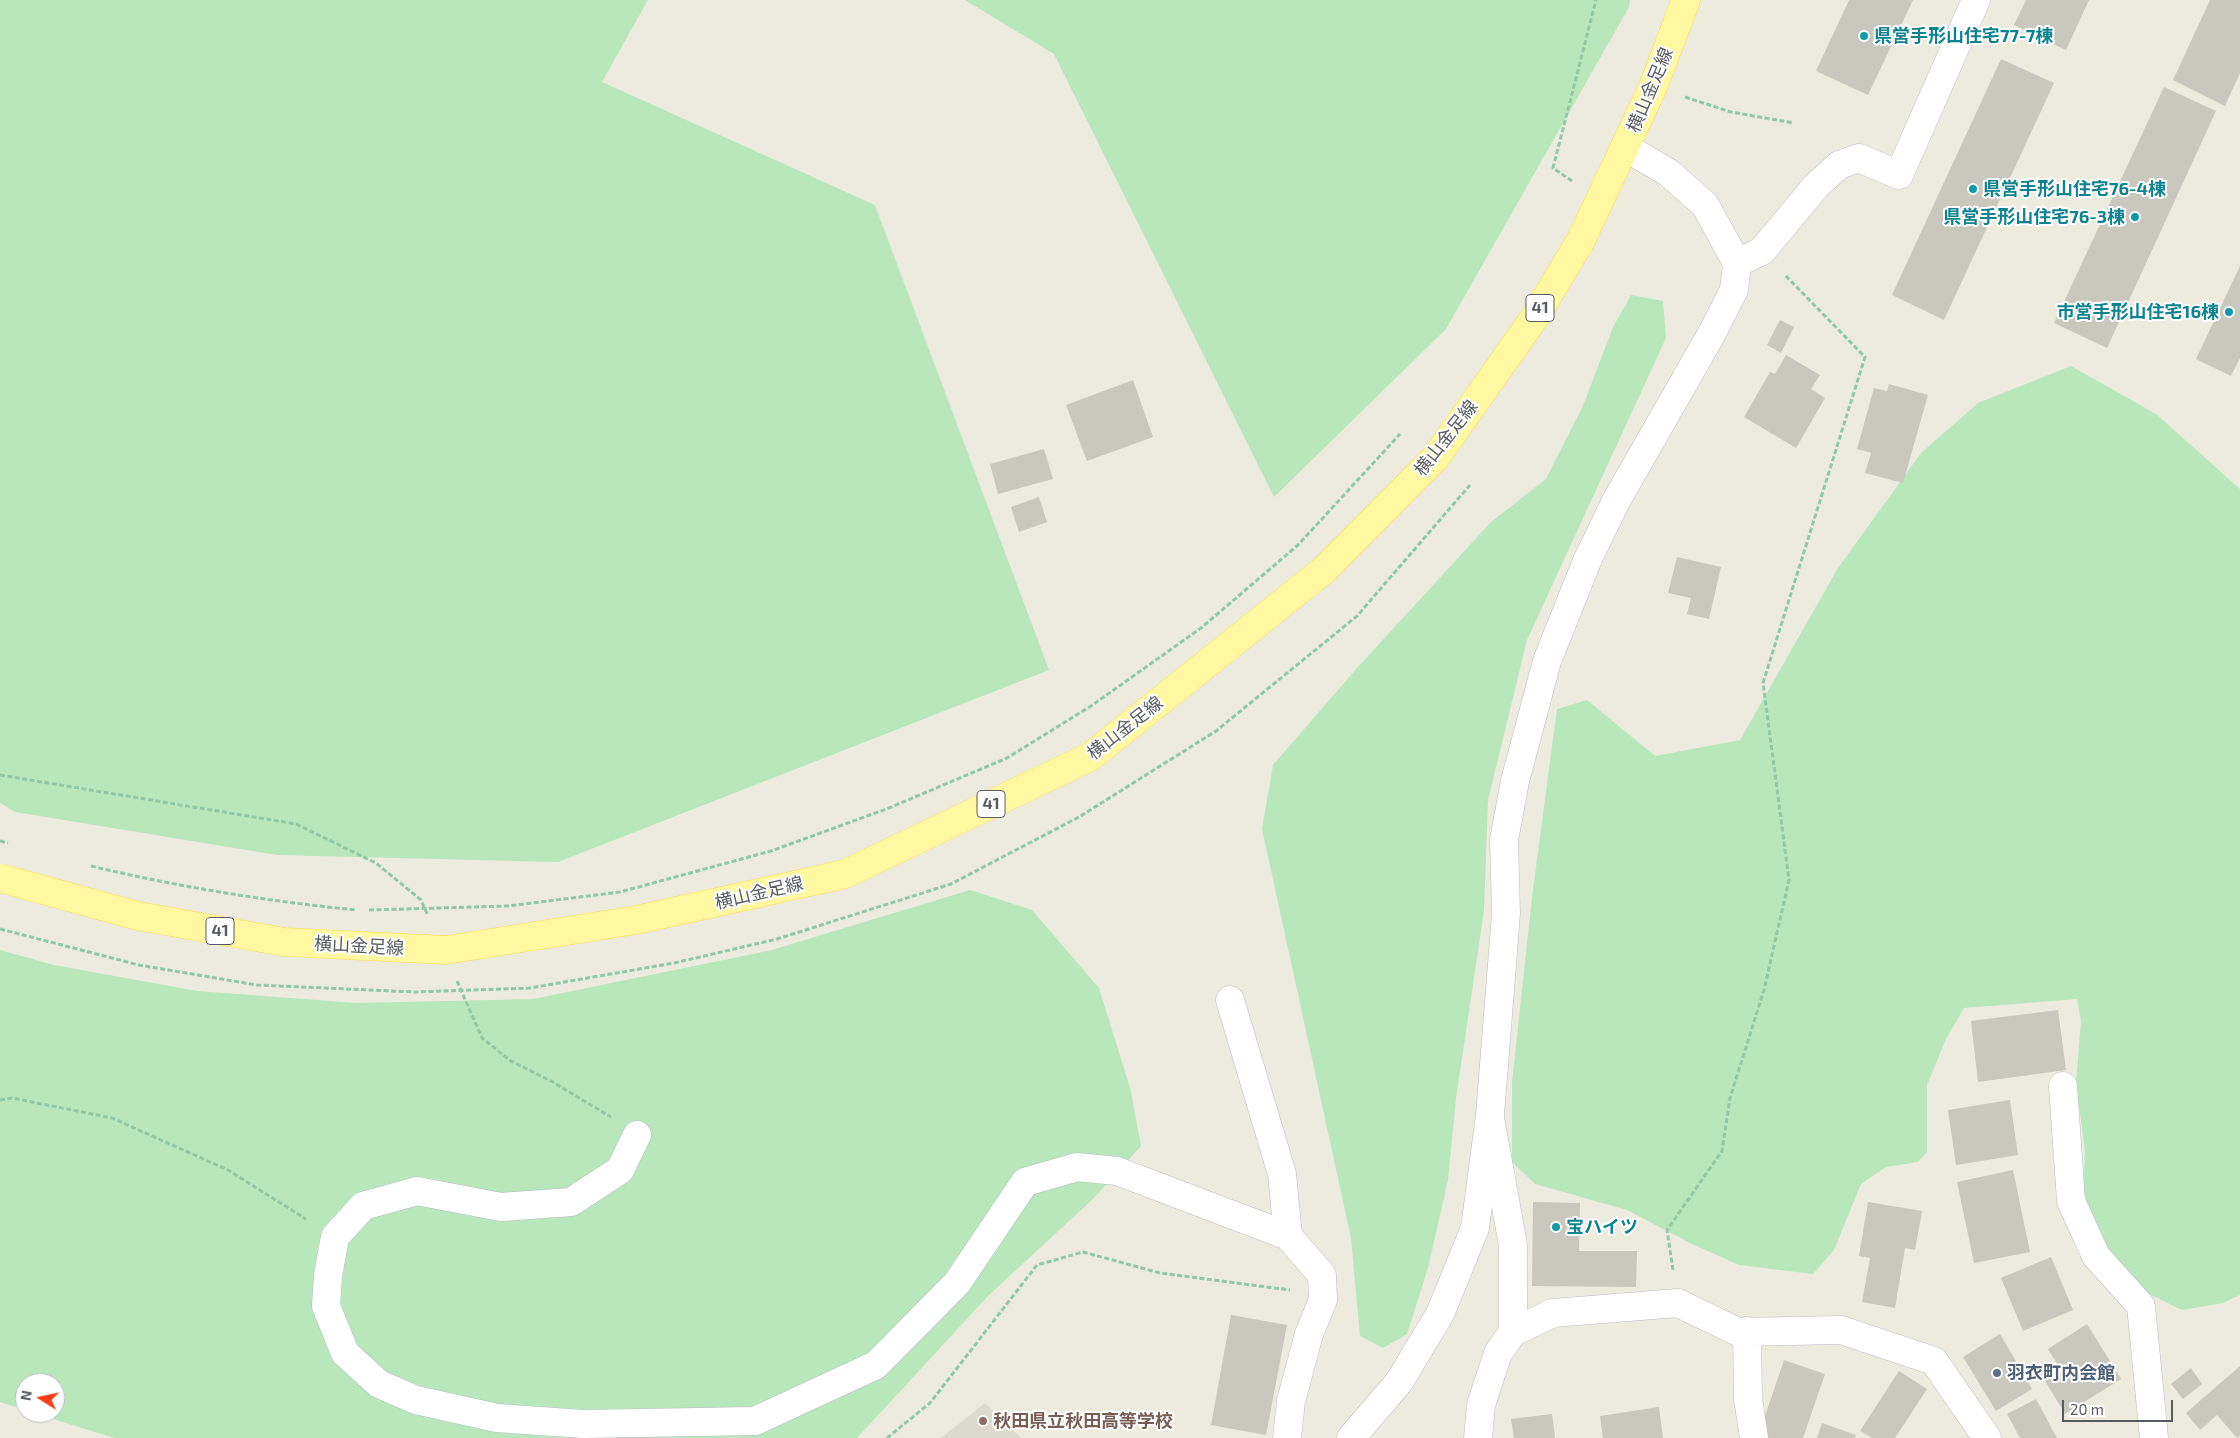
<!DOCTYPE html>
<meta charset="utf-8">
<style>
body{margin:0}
#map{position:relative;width:2240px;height:1438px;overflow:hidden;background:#edebde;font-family:"Exo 2",sans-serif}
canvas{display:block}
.north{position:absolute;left:15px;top:1373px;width:50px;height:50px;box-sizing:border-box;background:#fff;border:1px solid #bcbdc0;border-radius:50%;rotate:280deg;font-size:14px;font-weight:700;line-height:20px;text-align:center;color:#585b61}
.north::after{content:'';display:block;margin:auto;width:18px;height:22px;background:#f73e1a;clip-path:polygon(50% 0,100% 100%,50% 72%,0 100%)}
.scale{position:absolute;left:2062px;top:1400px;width:111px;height:22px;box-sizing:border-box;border:2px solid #585b61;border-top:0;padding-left:6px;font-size:15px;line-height:18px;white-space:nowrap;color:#585b61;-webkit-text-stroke:4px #fff;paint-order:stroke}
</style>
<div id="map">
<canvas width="2240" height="1438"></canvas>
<div class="north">N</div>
<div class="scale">20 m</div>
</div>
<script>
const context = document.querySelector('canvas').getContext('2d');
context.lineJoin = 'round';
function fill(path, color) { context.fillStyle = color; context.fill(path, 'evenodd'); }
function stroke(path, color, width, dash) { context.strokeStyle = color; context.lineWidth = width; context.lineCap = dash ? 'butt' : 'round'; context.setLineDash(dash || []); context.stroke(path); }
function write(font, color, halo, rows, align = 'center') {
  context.font = font + ' "Exo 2","Noto Sans JP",sans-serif'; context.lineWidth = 4; context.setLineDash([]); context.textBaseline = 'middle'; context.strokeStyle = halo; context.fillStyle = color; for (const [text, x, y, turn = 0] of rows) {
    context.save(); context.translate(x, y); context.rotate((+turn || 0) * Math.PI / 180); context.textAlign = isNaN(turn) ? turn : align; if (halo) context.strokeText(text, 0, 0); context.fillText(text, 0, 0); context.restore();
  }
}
fill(new Path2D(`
 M985,1403L1021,1438H941Z`), '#dcdacd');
fill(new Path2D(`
 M0,0H648L602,82L875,205L1049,670L558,862L277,855L15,812L0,803Z
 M965,0H1630L1629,7L1446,329L1274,497L1054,54Z
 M1631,295L1663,301L1666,338L1527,640L1488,800L1484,911L1456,1098L1448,1180L1428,1268L1407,1334L1383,1348L1360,1336L1351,1238L1262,829L1273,765L1357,668L1491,522L1546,479L1583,406L1613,327Z
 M2071,366L2156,414L2240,489V1295L2223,1303L2182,1310L2143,1291L2105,1252L2083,1199L2085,1151L2076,1083L2081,1020L2077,999L1964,1008L1946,1039L1927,1085V1152L1918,1162L1886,1167L1861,1184L1834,1250L1813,1274L1739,1265L1692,1244L1627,1210L1535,1184L1512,1162V1082L1532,897L1557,709L1587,700L1655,756L1740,740L1838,568L1921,453L1978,403Z
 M970,890L1032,910L1099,988L1131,1091L1141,1146L1094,1198L988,1296L857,1438H114L34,1413H55V1383H25V1410L0,1402V950L54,965L197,991L357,1003L533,999L772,950Z`), '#b8e7bc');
fill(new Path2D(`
 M1849,0H1913L1868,95L1816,71Z
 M2026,0H2089L2066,50L2014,25Z
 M2210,0H2240V73L2225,106L2173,80Z
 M2001,59L2054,83L1944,320L1892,295Z
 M2164,87L2216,111L2107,348L2054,323Z
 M2240,266V358L2231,376L2196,359Z
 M1780,320L1794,327L1781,353L1767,345Z
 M1786,355L1820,375L1811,389L1825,398L1796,448L1744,417L1770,372L1775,374Z
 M1133,380L1153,437L1087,461L1066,405Z
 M1889,384L1928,395L1903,483L1865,473L1871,453L1857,449L1874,388L1887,391Z
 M1044,449L1053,479L998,494L990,464Z
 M1039,497L1047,522L1019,532L1011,507Z
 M1677,557L1721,567L1709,619L1687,614L1691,598L1668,593Z
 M2058,1010L2066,1070L1978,1082L1971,1021Z
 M2010,1100L2018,1155L1956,1165L1948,1110Z
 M2013,1170L2030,1252L1974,1263L1957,1182Z
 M1533,1202L1580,1203L1579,1251H1637L1636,1287L1532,1286Z
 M1868,1202L1922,1211L1915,1250L1905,1248L1895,1308L1862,1302L1870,1258L1859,1256Z
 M2051,1257L2073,1310L2023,1331L2001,1278Z
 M1231,1315L1287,1325L1266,1435L1211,1425Z
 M2087,1324L2121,1379L2065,1414L2041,1374L2057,1364L2048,1349Z
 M2000,1334L2032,1389L1996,1411L1963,1357Z
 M1784,1360L1825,1374L1803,1438H1766L1763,1422Z
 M2240,1366V1436L2237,1438L2217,1415L2200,1430L2186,1413Z
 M2191,1368L2202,1384L2183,1399L2171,1384Z
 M1899,1371L1927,1389L1895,1438H1872L1860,1431Z
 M2036,1399L2057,1438H2020L2007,1414Z
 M1659,1407L1663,1438H1603L1600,1416Z
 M1552,1414L1555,1438H1514L1511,1419Z
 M1822,1423L1856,1435L1855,1438H1817Z`), '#c9c7be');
const minor = new Path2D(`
 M1737,263L1762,251L1817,185L1839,165L1859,158L1899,175L1976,0
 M1230,1000L1282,1174L1288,1236
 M2063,1086L2071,1201L2096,1256L2141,1306L2154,1438
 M1491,1123L1513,1245V1332
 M637,1135L620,1170L571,1202L501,1207L417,1191L363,1206L335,1237L328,1276L326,1306L345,1353L379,1384L416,1400L497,1418L583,1424L755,1421L876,1365L957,1283L1025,1182L1077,1167L1117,1171L1288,1236L1322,1275L1323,1300L1309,1334L1291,1401L1287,1438
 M1747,1331L1748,1399L1754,1438
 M1478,1438L1481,1405L1498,1353L1513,1332L1553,1313L1678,1303L1738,1332L1841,1330L1934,1361L1987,1438`);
const tertiary = new Path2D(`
 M1351,1438L1399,1382L1440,1314L1475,1228L1490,1115L1506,914L1504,840L1515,781L1547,661L1587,561L1616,501L1711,335L1734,290L1737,263L1705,205L1669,173L1625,147`);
const primary = new Path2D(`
 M446,950L636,920L845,874L1090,757L1324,570L1436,457L1535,317L1581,240L1653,87L1686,0`);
stroke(minor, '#babcc2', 29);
stroke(tertiary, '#babcc2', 29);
stroke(primary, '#fdd948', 29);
stroke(new Path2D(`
 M1685,97L1731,112L1794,123
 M1572,181L1553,168L1596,0
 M0,775L296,824L376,863L421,900L428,916
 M457,981L482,1038L511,1061L551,1081L611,1117
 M0,1100L12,1098L112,1118L228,1170L306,1219
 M1673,1270L1667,1230L1722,1151L1730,1098L1764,990L1789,880L1763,683L1865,357L1785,275
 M887,1438L930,1403L1037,1265L1083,1252L1160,1273L1290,1290`), '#91c8a5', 3, [5, 2.5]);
stroke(minor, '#fff', 28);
stroke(tertiary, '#fff', 28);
stroke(primary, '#fff8a1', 28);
const primaryBridge = new Path2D(`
 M0,878L138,916L284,942L446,950`);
stroke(primaryBridge, '#fdd948', 29, []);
stroke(new Path2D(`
 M0,841L8,843
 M91,866C179,887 266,901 356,910
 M369,910L508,906L620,892L771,851L889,808L1007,758L1091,706L1201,628L1298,545L1400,434
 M0,929L139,965L257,985L415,992L530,988L674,963L777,939L951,884L1079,817L1216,731L1357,616L1470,485`), '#91c8a5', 3, [5, 2.5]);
stroke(primaryBridge, '#fff8a1', 28);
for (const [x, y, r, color] of [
 [1864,36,5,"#0f9aa8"],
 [1973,189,5,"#0f9aa8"],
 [2135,217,5,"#0f9aa8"],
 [2229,312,5,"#0f9aa8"],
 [1556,1227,5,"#0f9aa8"],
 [1997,1373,5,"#5c6f8a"],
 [983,1421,5,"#8d6e63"]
]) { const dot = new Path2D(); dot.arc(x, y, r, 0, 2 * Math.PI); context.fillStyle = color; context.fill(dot); stroke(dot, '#fff', 2); }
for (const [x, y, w] of [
 [1540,308,28],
 [991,804,28],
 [220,931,28]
]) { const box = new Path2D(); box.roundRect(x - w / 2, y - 13.5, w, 27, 4); context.fillStyle = '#fff'; context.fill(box); stroke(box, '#585b61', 1); }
write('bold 16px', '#585b61', null, [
 ["41",1540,308],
 ["41",991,804],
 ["41",220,931]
]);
write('bold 18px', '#0d838f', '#fff', [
 ["県営手形山住宅77-7棟",1874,36],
 ["県営手形山住宅76-4棟",1983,189],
 ["県営手形山住宅76-3棟",2125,217,"right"],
 ["市営手形山住宅16棟",2219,312,"right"],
 ["宝ハイツ",1566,1227]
], 'left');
write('18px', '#585b61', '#fff', [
 ["横山金足線",1650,90,-67],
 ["横山金足線",1446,438,-52],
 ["横山金足線",1125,728,-38],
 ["横山金足線",759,893,-13],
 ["横山金足線",359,946,3]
]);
write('bold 18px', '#4e5e75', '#fff', [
 ["羽衣町内会館",2007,1373]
], 'left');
write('bold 18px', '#785e54', '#fff', [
 ["秋田県立秋田高等学校",993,1421]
], 'left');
</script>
